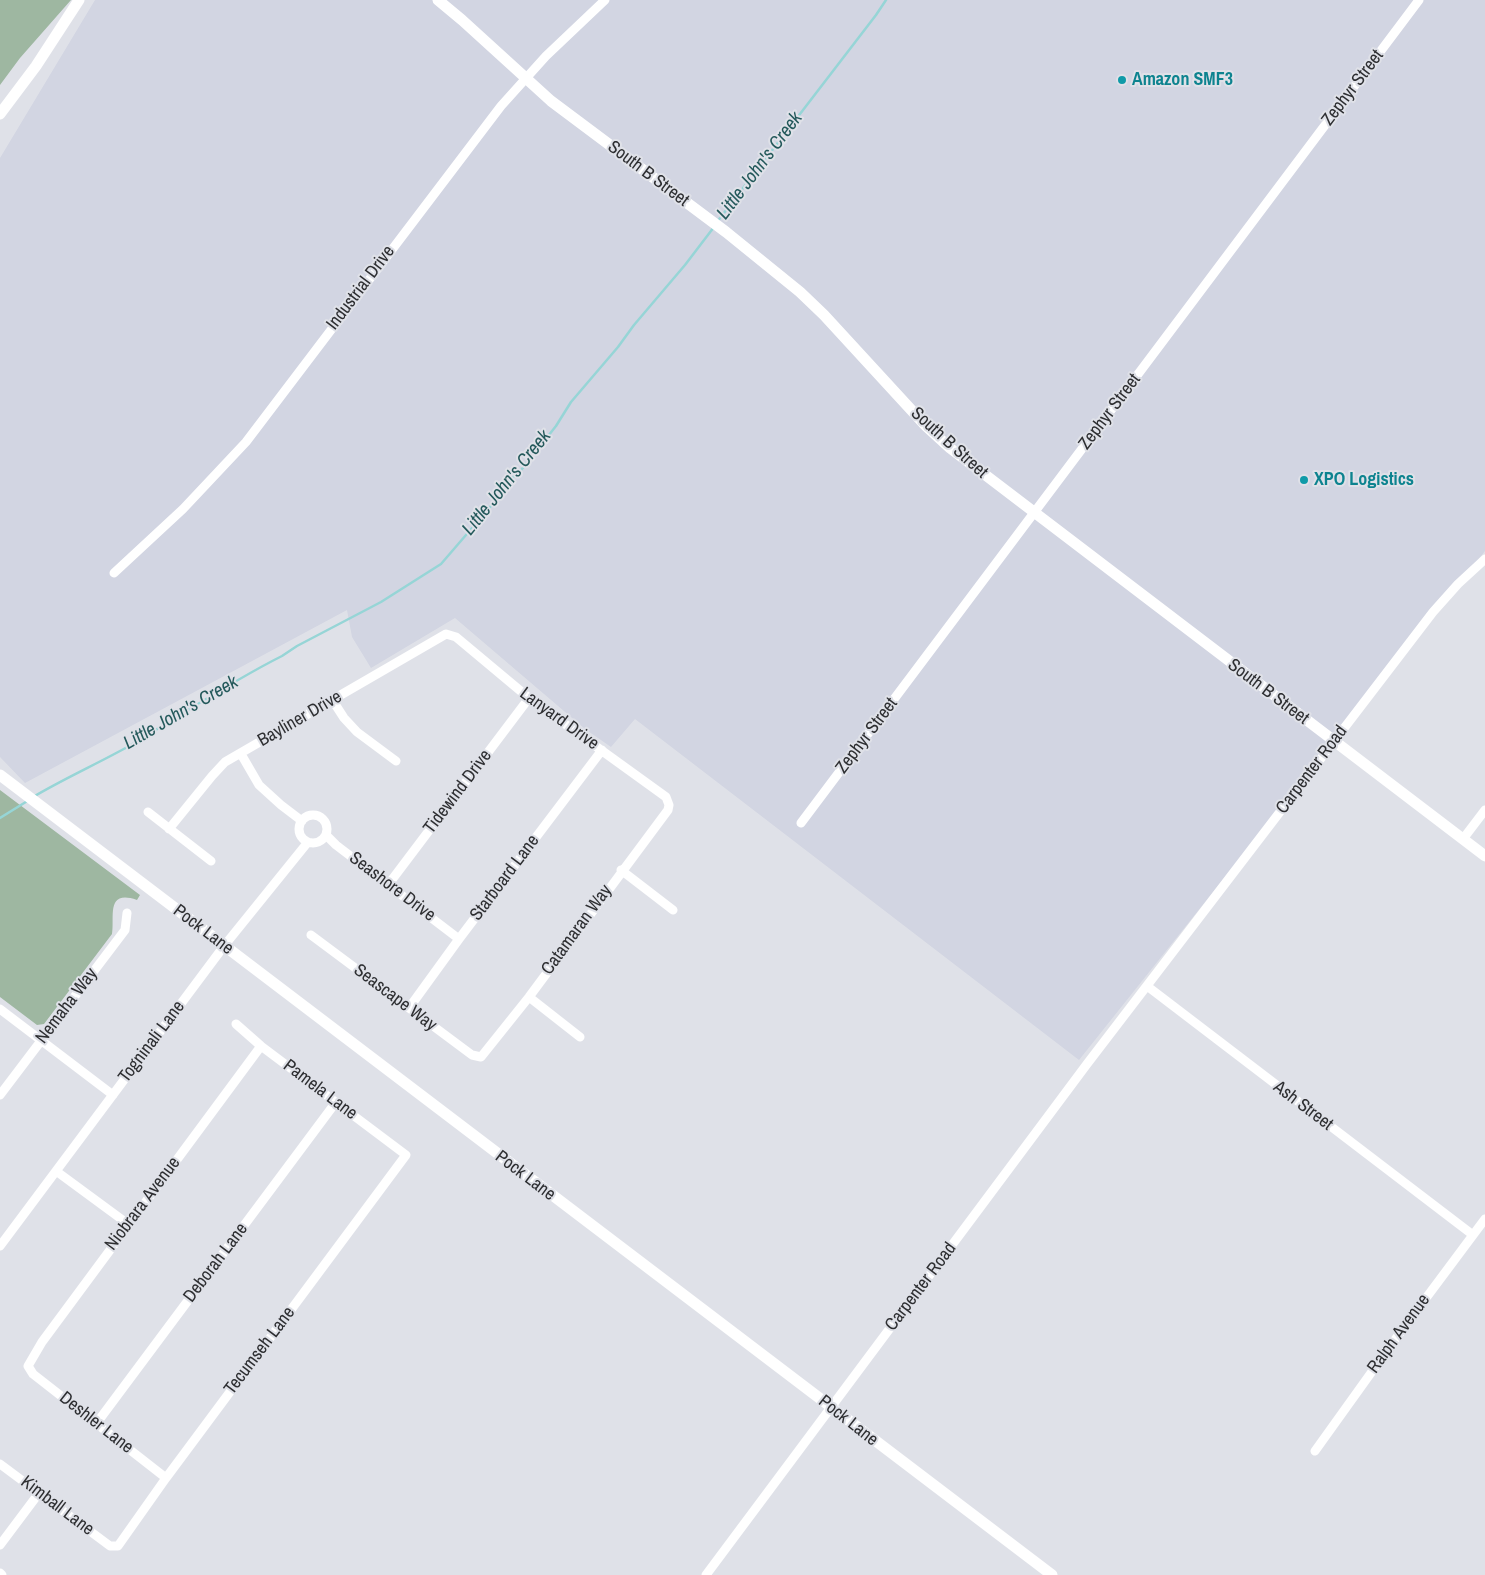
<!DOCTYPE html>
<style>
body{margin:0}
canvas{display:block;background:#dfe1e8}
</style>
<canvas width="1485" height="1575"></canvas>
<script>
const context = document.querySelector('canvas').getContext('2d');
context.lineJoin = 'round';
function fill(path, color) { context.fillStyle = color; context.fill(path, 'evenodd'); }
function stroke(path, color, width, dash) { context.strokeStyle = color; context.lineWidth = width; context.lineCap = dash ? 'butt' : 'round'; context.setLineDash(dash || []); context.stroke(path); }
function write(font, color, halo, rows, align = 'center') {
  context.font = font + ' "Archivo Narrow",sans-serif'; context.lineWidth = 4; context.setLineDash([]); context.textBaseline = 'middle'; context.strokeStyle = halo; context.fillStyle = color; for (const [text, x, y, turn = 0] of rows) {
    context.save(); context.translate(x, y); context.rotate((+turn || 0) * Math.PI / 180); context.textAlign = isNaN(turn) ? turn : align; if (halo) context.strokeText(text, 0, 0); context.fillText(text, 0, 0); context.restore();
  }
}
fill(new Path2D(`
 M95,0H1485V551L1079,1060L635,719L611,747L585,729L455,618L371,668L352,637L347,610L25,783L0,757V158Z`), '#d2d5e2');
fill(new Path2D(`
 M0,0H71L20,58L0,85Z
 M0,790L140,895L137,900C105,889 115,918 112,934L44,1024L37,1025L0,997Z`), '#9eb7a1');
stroke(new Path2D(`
 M717,222L876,15L886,0
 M33,797C65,778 99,763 131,745C181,715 230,682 282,656L297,646L381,602L441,564L497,499L512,478L518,474L556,426L571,402L618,347L634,325L685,265L714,227
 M0,818L29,800`), '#96d5d6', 2.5);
stroke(new Path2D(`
 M114,573L183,509L246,442L501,106L546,56L605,0
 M333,701L344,718L357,732L396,761
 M241,754L259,785L281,805L302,821
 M148,812L211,861
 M299 829a14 14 0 1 1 28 0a14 14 0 1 1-28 0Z
 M801,823L1419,0
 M169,829L212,776L225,762L446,634L456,637L529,698L666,797L669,805L668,810L529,997L481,1057L472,1055L311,935
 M326,835L336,845L459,939
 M1463,839L1485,810
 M621,870L673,910
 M388,885L529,698
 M1147,986L1473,1235
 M529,997L580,1037
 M409,1008L459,939L602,750
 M0,1009L113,1095
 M0,1095L125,930L127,913
 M56,1171L128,1224
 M0,1246L224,946L308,842
 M96,1424L336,1102
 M1315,1451L1391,1345L1485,1219
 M0,1464L110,1546H118L166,1478L406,1155L261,1046L236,1024
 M166,1478L33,1374L28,1366L42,1342L261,1046
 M0,1545L39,1493
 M0,1573L2,1575
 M706,1575L1087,1064L1433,612L1458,584L1485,559`), '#fff', 9);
stroke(new Path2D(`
 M438,0L462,20L551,101L726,232L800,292L824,315L926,426L950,448L1485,856
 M0,114L36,66L79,0
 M0,775L1052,1575`), '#fff', 11);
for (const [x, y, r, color] of [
 [1122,80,5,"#0f9aa8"],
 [1304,480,5,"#0f9aa8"]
]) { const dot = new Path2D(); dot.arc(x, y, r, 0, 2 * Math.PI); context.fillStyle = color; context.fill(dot); stroke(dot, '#dfe1e8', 2); }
write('bold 18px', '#0d838f', '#dfe1e8', [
 ["Amazon SMF3",1132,80],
 ["XPO Logistics",1314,480]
], 'left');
write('18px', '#2e2f32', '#dfe1e8', [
 ["Zephyr Street",1353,88,-53],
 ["South B Street",648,174,37],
 ["Industrial Drive",361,288,-53],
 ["Zephyr Street",1110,412,-53],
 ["South B Street",949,443,42],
 ["South B Street",1268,692,37],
 ["Bayliner Drive",300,719,-30],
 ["Lanyard Drive",559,719,36],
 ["Zephyr Street",867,736,-53],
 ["Carpenter Road",1312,770,-53],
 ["Tidewind Drive",458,792,-53],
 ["Starboard Lane",505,878,-53],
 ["Seashore Drive",392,887,37],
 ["Pock Lane",203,930,37],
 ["Catamaran Way",577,930,-54],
 ["Seascape Way",395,998,37],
 ["Nemaha Way",67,1006,-53],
 ["Togninali Lane",152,1042,-53],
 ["Pamela Lane",320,1090,37],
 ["Ash Street",1303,1106,37],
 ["Pock Lane",525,1176,37],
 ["Niobrara Avenue",143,1204,-53],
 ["Deborah Lane",216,1263,-53],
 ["Carpenter Road",921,1287,-53],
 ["Ralph Avenue",1399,1334,-54],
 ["Tecumseh Lane",260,1351,-53],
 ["Pock Lane",848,1421,38],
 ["Deshler Lane",96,1423,38],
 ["Kimball Lane",57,1506,37]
]);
write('italic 19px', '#24595b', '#dfe1e8', [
 ["Little John's Creek",760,166,-53],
 ["Little John's Creek",507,483,-51],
 ["Little John's Creek",181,713,-30]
]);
</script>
